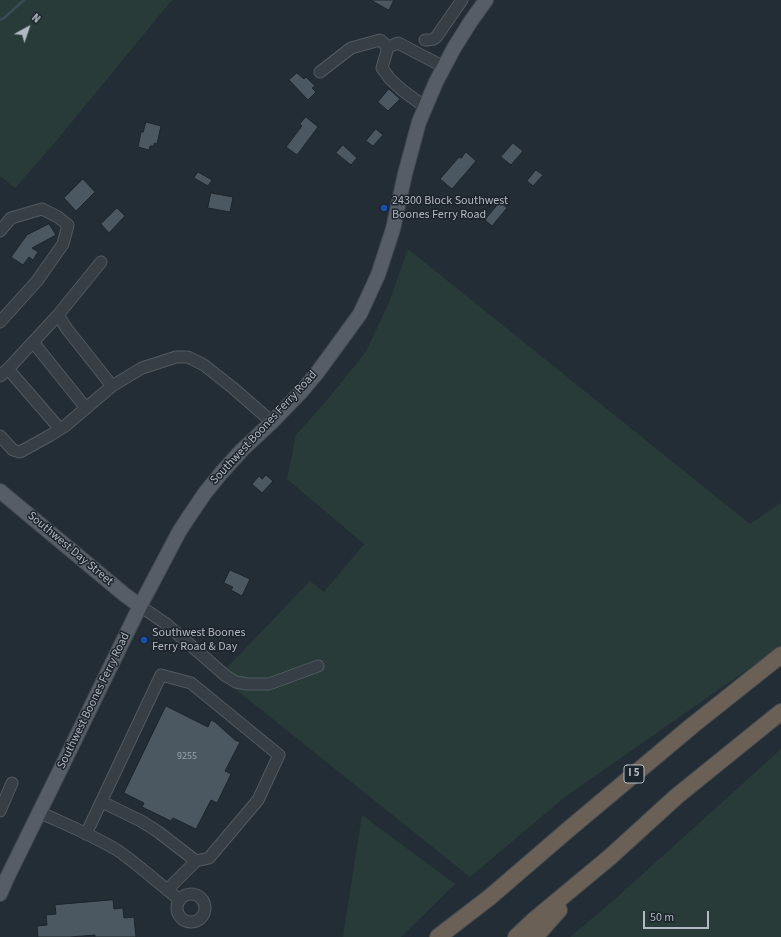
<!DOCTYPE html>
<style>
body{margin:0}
#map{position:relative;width:781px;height:937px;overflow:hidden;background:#232d35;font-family:"Source Sans 3",sans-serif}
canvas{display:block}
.north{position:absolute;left:8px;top:8px;width:40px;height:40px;-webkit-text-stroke:3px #1c242b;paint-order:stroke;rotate:40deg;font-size:11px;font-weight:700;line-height:16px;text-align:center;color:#b1bac3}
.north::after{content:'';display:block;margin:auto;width:14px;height:18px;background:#b1bac3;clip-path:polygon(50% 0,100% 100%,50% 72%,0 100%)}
.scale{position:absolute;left:643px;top:911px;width:66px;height:18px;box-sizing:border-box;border:2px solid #b1bac3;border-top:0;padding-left:5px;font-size:12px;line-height:14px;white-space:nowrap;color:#b1bac3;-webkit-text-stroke:3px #1c242b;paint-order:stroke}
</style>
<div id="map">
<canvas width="781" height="937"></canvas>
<div class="north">N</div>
<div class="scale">50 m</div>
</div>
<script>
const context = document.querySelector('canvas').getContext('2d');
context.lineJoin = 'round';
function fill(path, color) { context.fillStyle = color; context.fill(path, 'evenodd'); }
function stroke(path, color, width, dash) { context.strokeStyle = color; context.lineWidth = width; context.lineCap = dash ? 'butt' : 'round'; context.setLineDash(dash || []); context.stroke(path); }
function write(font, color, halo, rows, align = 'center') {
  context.font = font + ' "Source Sans 3",sans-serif'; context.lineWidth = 3; context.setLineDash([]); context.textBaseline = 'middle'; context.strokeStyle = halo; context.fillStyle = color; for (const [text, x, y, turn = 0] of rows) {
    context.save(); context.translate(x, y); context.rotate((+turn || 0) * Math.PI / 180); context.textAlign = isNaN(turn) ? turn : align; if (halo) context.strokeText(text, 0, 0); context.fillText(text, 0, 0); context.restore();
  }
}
fill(new Path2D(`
 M0,0H172L52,146L15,188L0,176Z
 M408,249L750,524L781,503V646L565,797L470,877L219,676L310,581L324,592L364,544L287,479L296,435L328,399L365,353L388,305Z
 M781,749V937H570L614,900Z
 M362,815L455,884L401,937H343Z`), '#283b38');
stroke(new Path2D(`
 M0,20L4,18L24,0`), '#394c5b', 2.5);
const building = new Path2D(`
 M371,0H394L389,10Z
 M297,73L304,79L306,77L315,86L312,88L316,92L308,100L289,80Z
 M389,89L400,99L388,111L378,102Z
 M306,117L318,127L297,155L286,147L302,126L300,124Z
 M146,122L161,126L157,144L154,143V146H150L149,150L138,147L141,132H143Z
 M376,129L383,135L373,146L366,141Z
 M513,143L523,151L511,165L501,157Z
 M343,145L357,158L351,165L336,153Z
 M466,152L476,161L452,189L440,179L459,157L461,158Z
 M536,170L543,175L533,186L527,181Z
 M198,172L212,180L208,186L194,178Z
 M83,179L95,192L76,211L64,198Z
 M211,193L233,197L230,212L208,208Z
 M500,202L507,208L492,226L485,220Z
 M117,208L125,216L109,233L101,224Z
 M49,224L56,235L32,248L38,252L33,260L29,257L23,265L11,257L27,235Z
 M266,475L273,481L262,493L252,484L259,476L262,479Z
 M230,570L250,579L242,596L231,590L233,587L224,583Z
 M166,706L208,727L211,720L215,722L235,740L240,742L225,771L231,774L217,803L211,800L196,829L173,818L171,821L142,807L144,803L124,793Z
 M113,900L114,909L123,908L124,918L134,917L136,937H95V935L70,937H38L37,926L47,925L46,915L56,914L55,905Z`);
fill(building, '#4c5861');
stroke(building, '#1e262d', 1);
const minor = new Path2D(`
 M425,40C431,40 434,40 437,36L462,0
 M320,72L351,48L380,40L388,47
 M425,107L402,90L390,79L382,68L388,47L398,43L444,67
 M0,231L11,218L42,209L58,217L68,225L63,244L37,281L0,322
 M101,262L58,315L67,329L112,386
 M58,315L8,369L60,429
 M33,342L86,408
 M0,376L8,369
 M0,436L13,450L20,452L49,436L65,426L112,386L142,368L176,357H188L204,365L233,388L272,422
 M140,606L165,623L226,676L236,682L247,684H269L318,666
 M102,802L141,821L157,831L196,861
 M0,811L12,783
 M39,812C65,824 92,835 117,850C139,865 159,884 180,900
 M86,834L161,675L191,683L279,755L258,800L209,858L196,861L167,890
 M177 908a14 14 0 1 1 28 0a14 14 0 1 1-28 0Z`);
const major = new Path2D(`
 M0,491L125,595L140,606
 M0,894L7,878L64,762L140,606L179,532L188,518L205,493L222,472L242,450L272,422L302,391L317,373L360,314L378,275L393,229L405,174L419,122L436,82L454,48L471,21L486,0`);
const highway = new Path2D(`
 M438,937L490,897L569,829L693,725L781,655
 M516,937L533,921L610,857L677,796L781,712
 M535,937L559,910`);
stroke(minor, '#515a61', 13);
stroke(major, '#404850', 16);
stroke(highway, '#414a51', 18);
stroke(minor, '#373f46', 11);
stroke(major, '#555e66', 14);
stroke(highway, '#6b6055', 16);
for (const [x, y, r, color] of [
 [384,208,4,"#1a4fb4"],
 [144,640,4,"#1a4fb4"]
]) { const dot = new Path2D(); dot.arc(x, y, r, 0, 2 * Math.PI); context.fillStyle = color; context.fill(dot); stroke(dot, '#1c242b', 1.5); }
write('10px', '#98a2aa', null, [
 ["9255",187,757]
]);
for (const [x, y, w] of [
 [634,774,20]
]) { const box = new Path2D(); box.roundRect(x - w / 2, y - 9, w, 18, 3); context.fillStyle = '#1c242b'; context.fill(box); stroke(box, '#b1bac3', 1); }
write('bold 11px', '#b1bac3', null, [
 ["I 5",634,774]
]);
write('12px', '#b1bac3', '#1c242b', [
 ["24300 Block Southwest",392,201],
 ["Boones Ferry Road",392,215],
 ["Southwest Boones",152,633],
 ["Ferry Road & Day",152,647]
], 'left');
write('12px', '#b1bac3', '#1c242b', [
 ["Southwest Boones Ferry Road",264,428,-47],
 ["Southwest Day Street",70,549,40],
 ["Southwest Boones Ferry Road",94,701,-64]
]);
</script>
